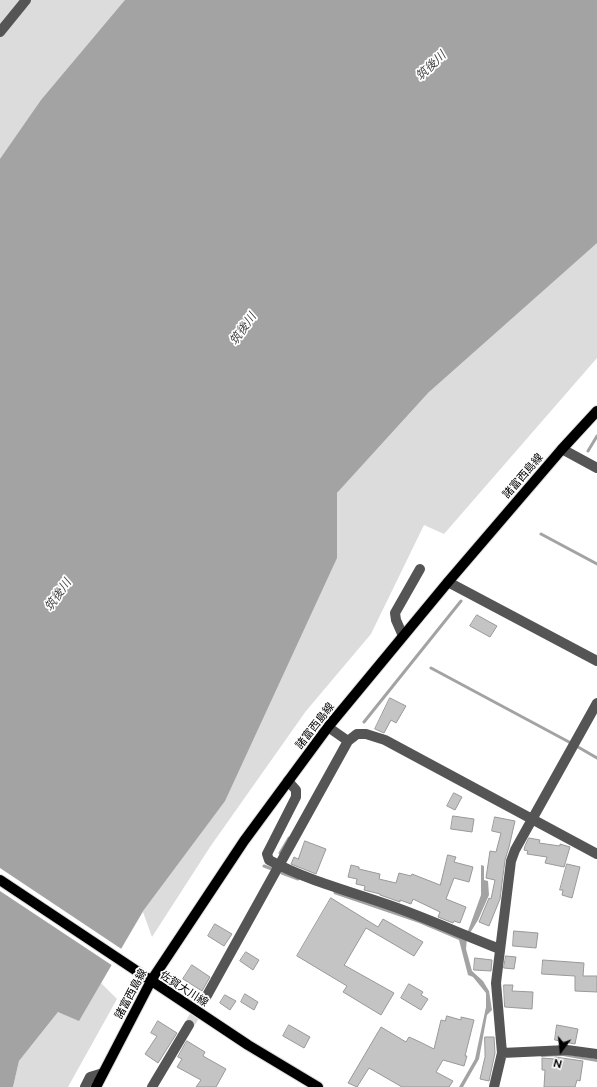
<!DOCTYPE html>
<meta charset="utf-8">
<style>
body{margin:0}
#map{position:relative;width:597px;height:1087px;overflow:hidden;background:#fff;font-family:Raleway,sans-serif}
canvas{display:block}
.north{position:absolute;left:541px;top:1031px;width:40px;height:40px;-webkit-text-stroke:3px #fff;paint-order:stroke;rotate:195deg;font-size:11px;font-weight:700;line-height:16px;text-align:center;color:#000}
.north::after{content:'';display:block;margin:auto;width:14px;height:18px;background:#000;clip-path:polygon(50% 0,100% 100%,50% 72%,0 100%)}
</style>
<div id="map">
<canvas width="597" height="1087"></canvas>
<div class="north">N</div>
</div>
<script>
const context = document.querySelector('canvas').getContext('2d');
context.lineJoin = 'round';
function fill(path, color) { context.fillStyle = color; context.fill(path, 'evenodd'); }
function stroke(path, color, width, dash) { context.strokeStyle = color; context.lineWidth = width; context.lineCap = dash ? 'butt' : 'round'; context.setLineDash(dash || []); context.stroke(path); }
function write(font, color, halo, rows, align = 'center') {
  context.font = font + ' Raleway,"Noto Sans JP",sans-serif'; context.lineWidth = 3.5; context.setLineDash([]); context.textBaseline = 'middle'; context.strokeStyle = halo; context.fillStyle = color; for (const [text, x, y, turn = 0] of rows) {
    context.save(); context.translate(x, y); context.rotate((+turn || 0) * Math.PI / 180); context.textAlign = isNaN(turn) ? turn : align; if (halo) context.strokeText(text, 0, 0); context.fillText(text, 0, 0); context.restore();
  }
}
fill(new Path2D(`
 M0,0H22L0,28Z
 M29,0H158L0,206V35Z
 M597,199V358L444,534L424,525L371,634L306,711L210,847L152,937L143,912L101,983L117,999L68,1087H13L19,1061L58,1012L337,493L429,392Z`), '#dcdcdc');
fill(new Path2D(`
 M125,0H597V243L429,392L337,493V558L225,801L143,911L79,1021L58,1012L19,1061L13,1087H0V159L41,100Z
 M481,865L484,866V880L488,881L489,895L478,920L467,938L466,949L472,971L483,981L489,991L492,1010L487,1015L479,1059L463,1087H459L475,1059L486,1007V993L473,977L468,975L459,940L419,923L334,894L333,891L468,931L481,895Z
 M563,1054L597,1059V1062L563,1056L541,1057V1055Z`), '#a3a3a3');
fill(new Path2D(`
 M0,868L123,950L113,966L0,891Z`), '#fff');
stroke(new Path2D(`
 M588,451L597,436
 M541,534L597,564
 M431,668L569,742
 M364,722L461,601
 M578,747L597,758
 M280,853L289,838
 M264,866L272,869
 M282,873L298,879`), '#a3a3a3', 3);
const building = new Path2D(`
 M477,615L497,626L490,637L470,626Z
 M390,698L406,706L396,723L391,720L384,733L375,729Z
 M454,793L462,797L455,810L447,806Z
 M453,816L474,819L472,832L451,829Z
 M495,817L515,821L509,847L505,860L500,899L489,926L479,922L489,898L491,899L495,880L486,878L490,851L496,852L501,833L492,831Z
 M529,838L540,840L539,843L560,846V844L570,847L564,867L545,863L547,857L527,854L528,851L524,850L525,846Z
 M305,841L326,849L316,874L291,864L294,857L298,859Z
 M448,855L456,857L454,862L473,867L469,882L454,878L446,899L466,907L460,923L454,921L453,923L438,917L440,912L413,899L411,904L400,900V902L380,895V894L364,890L365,886L356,884L357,879L348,877L351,865L359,867V869L380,874L379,879L396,883L399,873L411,876L412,874L440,885Z
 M567,864L580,867L572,898L562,895L563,890H560Z
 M331,898L378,927L383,919L423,942L414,956L366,928L345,964L344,965L394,993L381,1015L343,992L347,986L297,956Z
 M215,924L232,934L224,946L208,936Z
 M514,931L538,933L536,948L513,946Z
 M246,952L259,960L253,970L240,961Z
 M506,956L516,957L514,969L504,968Z
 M475,958L492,960L491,971L474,970Z
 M543,960L584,963L583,976H597V992L575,991V976L542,974Z
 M192,965L210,977L202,991L183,979Z
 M409,984L423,992L421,995L428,999L421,1010L401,998Z
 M504,985H513L512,991L533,992L532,1009L505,1007Z
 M245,994L258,1002L254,1010L241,1002Z
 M225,995L236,1001L230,1010L220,1003Z
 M447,1016L461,1020V1017L474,1020L465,1056H467L464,1066L443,1060L436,1072L453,1081L449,1087H402L369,1068L357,1087L348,1083L381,1027L406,1042L409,1037L420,1042L434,1049L441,1020L445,1021Z
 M158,1021L177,1033L158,1063L145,1054L157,1036L151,1033Z
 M289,1025L310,1037L304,1048L283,1036Z
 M557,1025L578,1029L575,1044L555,1040Z
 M485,1037H494L495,1053L489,1081L480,1079L485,1057Z
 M187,1041L205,1052L203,1056L226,1069L216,1087H196L201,1080L177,1067L182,1059L178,1057Z
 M555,1057L583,1061L580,1081L577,1080L575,1087H544L545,1070H542V1058L555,1059Z`);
fill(building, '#c4c4c4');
stroke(building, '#999', 1);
stroke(new Path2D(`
 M189,1025L205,999`), '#d9d9d9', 10, [10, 5]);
const major = new Path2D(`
 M0,880L248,1045L318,1087
 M96,1087L151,981L244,841L328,727L448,582L562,449L597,411`);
stroke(major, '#dbdbdb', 12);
stroke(new Path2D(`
 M0,32L26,0
 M562,449L597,468
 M448,582L597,661
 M403,636L396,620L395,613L420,569
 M328,727L348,741
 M288,781L296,790V797L267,854L269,860C306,880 349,891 389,905C427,918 463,935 500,949
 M205,999L348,741L357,734H366L385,740L597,854
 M502,1053L567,1050L597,1054
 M85,1087L90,1077L103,1073
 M152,1087L189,1025
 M494,1087L502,1053L496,983L511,861L515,850L597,703`), '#555', 10);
stroke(major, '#000', 10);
write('11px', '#000', '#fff', [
 ["諸富西島線",523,476,-49],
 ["諸富西島線",315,726,-52],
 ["佐賀大川線",184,989,33],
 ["諸富西島線",131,994,-62]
]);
write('italic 12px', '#444', '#fff', [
 ["筑後川",431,66,-44],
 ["筑後川",243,329,-55],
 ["筑後川",58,595,-55]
]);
</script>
